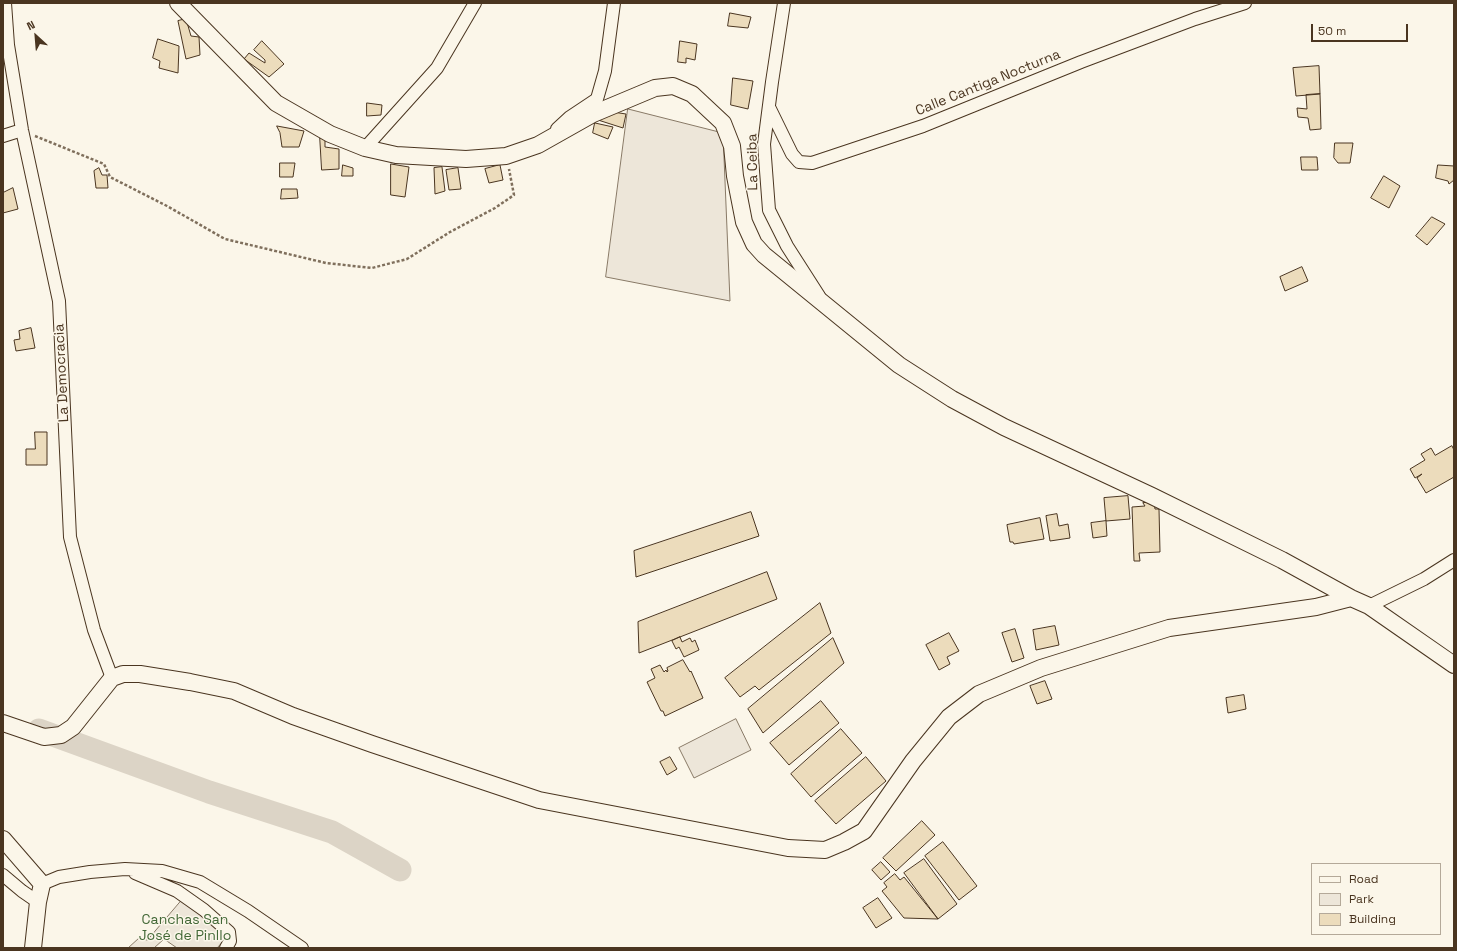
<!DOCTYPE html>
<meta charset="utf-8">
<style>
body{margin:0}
#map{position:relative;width:1457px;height:951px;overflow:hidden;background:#fbf6e9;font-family:"Space Grotesk",sans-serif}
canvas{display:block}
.frame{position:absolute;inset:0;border:4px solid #4a3520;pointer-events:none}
.legend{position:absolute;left:1311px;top:863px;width:130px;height:72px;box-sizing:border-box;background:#fbf6e9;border:1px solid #b4a999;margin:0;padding:5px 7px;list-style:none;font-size:12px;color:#4a3520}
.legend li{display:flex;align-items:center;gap:8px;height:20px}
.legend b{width:20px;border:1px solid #b4a999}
.north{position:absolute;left:16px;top:16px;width:40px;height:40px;-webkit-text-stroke:3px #fbf6e9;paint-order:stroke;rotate:334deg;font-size:11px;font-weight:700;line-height:16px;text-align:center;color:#4a3520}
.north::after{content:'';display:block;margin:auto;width:14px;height:18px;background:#4a3520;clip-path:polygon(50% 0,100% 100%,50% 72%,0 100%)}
.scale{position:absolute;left:1311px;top:24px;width:97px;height:18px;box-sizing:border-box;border:2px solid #4a3520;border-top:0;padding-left:5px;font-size:12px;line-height:14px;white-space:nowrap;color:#4a3520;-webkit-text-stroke:3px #fbf6e9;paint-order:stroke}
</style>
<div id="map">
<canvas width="1457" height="951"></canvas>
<div class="frame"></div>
<ul class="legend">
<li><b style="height:5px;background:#fbf6e9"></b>Road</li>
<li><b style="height:11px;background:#ede6d9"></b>Park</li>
<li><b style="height:11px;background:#ecdcbc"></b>Building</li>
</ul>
<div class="north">N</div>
<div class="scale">50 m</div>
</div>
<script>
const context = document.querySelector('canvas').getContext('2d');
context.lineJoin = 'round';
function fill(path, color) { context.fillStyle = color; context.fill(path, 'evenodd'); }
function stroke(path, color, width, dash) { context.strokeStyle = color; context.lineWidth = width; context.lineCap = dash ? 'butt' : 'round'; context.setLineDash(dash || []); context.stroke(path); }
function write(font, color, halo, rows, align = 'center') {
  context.font = font + ' "Space Grotesk",sans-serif'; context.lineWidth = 3; context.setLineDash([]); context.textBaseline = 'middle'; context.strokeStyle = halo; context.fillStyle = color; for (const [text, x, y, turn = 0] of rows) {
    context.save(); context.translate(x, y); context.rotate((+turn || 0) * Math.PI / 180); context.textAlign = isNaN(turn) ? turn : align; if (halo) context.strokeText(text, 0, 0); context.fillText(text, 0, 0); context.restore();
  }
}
const green = new Path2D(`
 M628,109L723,133L730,301L606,277Z
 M736,719L751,750L694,778L679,748Z
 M182,900L228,936L217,948H177L164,939L154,948H128L139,938L147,940Z`);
fill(green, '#ede6d9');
stroke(green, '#887966', 1);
stroke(new Path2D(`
 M39,730L209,792L332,832L400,870`), '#dcd4c6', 23);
const building = new Path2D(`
 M730,13L751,17L748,28L728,26Z
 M186,19L191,36L199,37L200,55L186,59L178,21Z
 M158,39L179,46L178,73L159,68L160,61L153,58Z
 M262,41L284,64L269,77L244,59L249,53L265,63V60L254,50Z
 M680,41L697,44L695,60L686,58V63L678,62Z
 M1319,66L1320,94L1296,96L1293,68Z
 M733,78L753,81L748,109L731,105Z
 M1320,94L1321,129L1310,130L1308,118L1298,117L1297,108L1307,109L1306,95Z
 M367,103L382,105L381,115L367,116Z
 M613,112L626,114L623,128L598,120Z
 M595,123L613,127L608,139L593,133Z
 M277,126L304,131L299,147H282L280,133Z
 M320,136L325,137V147L339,149V169L322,170Z
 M1335,143H1353L1350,163H1338L1334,158Z
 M1301,157H1317L1318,170H1302Z
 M280,163H295L293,177H280Z
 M391,164L409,167L405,197L391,195Z
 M343,165L353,168V176H342Z
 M500,165L503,180L489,183L485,169Z
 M1438,165L1454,166V180L1449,184L1448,181L1436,178Z
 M442,167L445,191L435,194L434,168Z
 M99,168L102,175H107L108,188H96L94,171Z
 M458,168L461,189L449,190L446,170Z
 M1384,176L1400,186L1389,208L1371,198Z
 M13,188L18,209L3,213V193Z
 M282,189H297L298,198L281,199Z
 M1432,217L1445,224L1427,245L1416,236Z
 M1302,267L1308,281L1285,291L1280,277Z
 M31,328L35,348L16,351L14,340L20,339L19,331Z
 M35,432H47V465H26V449H35Z
 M1452,446L1454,450V477L1426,493L1417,478L1422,474L1415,478L1410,469L1425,460L1421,454L1431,448L1435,455Z
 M1128,496L1130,519L1106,521L1104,498Z
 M1154,502L1155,509H1159L1160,552L1139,553L1140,561H1134L1132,507L1145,506L1143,503Z
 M751,512L759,536L636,577L634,551Z
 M1057,514L1059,526L1068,524L1070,538L1050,541L1046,516Z
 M1040,518L1044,539L1014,544L1013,542H1010L1007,525Z
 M1106,521L1107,536L1093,538L1091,523Z
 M767,572L777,599L639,653L638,622Z
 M820,603L831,633L759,690L755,686L740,697L725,678Z
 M1055,626L1059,645L1036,650L1033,630Z
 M1015,629L1024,658L1012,662L1002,633Z
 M949,633L959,651L947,657L950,664L939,670L926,645Z
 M680,637L682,642L690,638L692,642L695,640L699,650L684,657L679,647L676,649L672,641Z
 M833,638L844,663L763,733L748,709Z
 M683,660L690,672L691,671L703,698L665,716L663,711H661L647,682L655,678L651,669L660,665L664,672L666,670L667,672L668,671L667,668Z
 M1045,681L1052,699L1037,704L1030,686Z
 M1244,695L1246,709L1228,713L1226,698Z
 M821,701L839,723L789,765L770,743Z
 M841,729L862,753L811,797L791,774Z
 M670,757L677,769L667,775L660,762Z
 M866,757L886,781L836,824L815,801Z
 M922,821L935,835L896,871L883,858Z
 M943,842L977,886L959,900L925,856Z
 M924,859L957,904L938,919L904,873Z
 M881,862L890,872L881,880L872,870Z
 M895,874L900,880L904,877L938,919L904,918L882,891L887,887L884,883Z
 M878,898L892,918L876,928L863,908Z`);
fill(building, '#ecdcbc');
stroke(building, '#4a3520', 1);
const street = new Path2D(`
 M5,3L8,45L22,130L59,301L70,537L94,630L112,678
 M784,3L772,82L764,144L769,210L787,246L819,296
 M770,109L792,154L799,162L812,163L923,126L1081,62L1195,19L1245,3
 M557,129L570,117L597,99L605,71L614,3
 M3,136L22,130
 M365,148L437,68L475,3
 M1369,606L1424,579L1454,560
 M135,873L177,891L204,910L229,932L230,941L226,948
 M3,875L22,891L38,902
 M42,884L59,877L90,872L125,869L162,871L200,882L248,911L302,948`);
const secondary = new Path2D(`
 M178,3L276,103L330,134L365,148L396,155L466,159L506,156L538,145L593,114L655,88L673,86L692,94L723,123L732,146L735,176L744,222L754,244L764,255L899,365L952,399L1004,427L1152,496L1282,560L1351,598L1369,606L1454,665
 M3,723L44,737L61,735L73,727L112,678L123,674H140L190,682L234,691L293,716L372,744L539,800L788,848L825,850L844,842L864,831L913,761L949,717L979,694L1041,668L1169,628L1316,607L1351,598
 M3,839L42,884L38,902L33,948`);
stroke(street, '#4a3520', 14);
stroke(secondary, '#4a3520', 18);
stroke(new Path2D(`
 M35,136L104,164L110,177L167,206L225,239L326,263L372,268L407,259L450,232L495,208L514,195L509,169`), '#7f6f5c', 2.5, [3, 2]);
stroke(street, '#fbf6e9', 12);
stroke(secondary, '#fbf6e9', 16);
write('14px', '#4a3520', '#fbf6e9', [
 ["Calle Cantiga Nocturna",988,83,-22],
 ["La Ceiba",753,162,-91],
 ["La Democracia",62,373,-93]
]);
write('14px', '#436837', '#fbf6e9', [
 ["Canchas San",185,920],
 ["José de Pinllo",185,936]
]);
</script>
